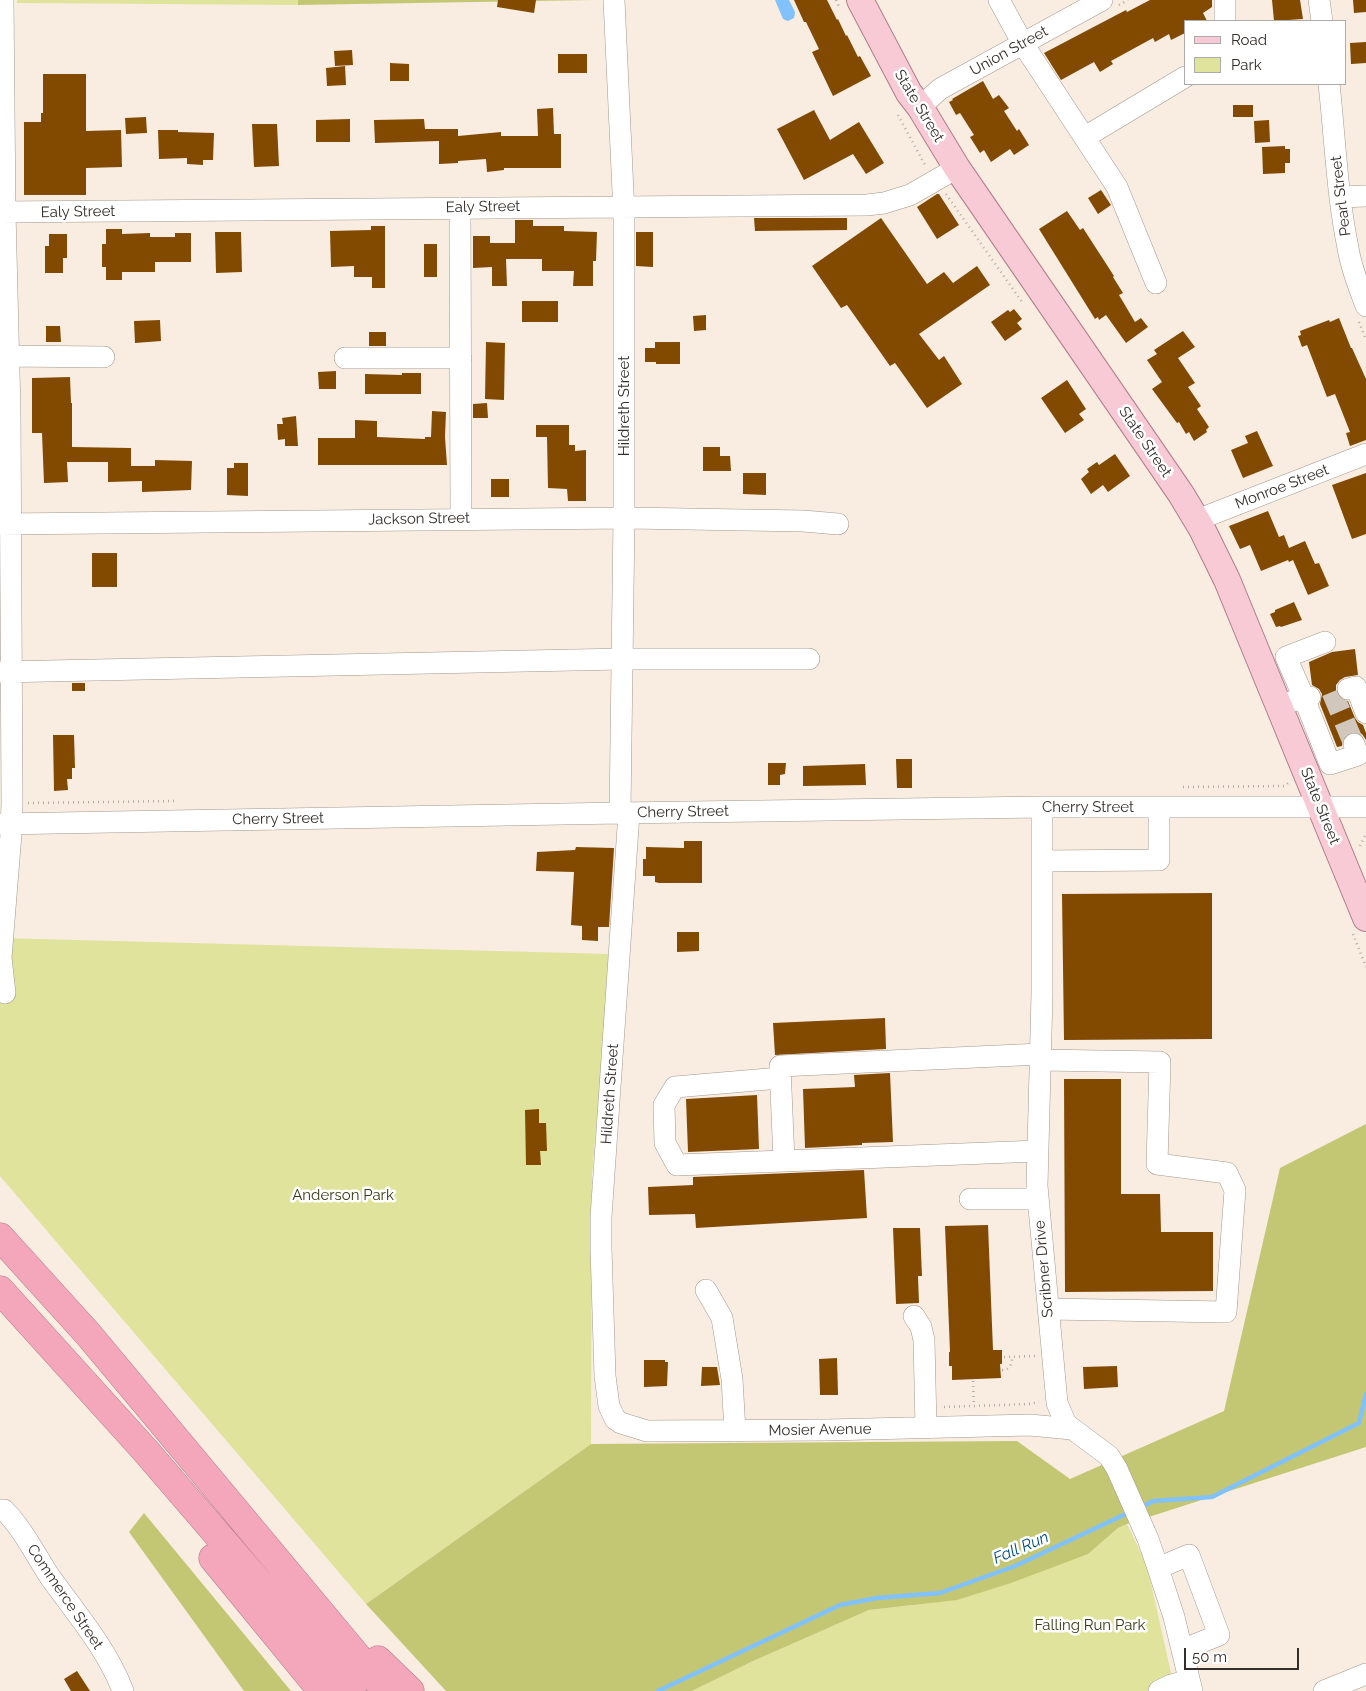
<!DOCTYPE html>
<style>
body{margin:0}
#map{position:relative;width:1366px;height:1691px;overflow:hidden;background:#f9ede2;font-family:Raleway,sans-serif}
canvas{display:block}
.legend{position:absolute;left:1184px;top:20px;width:162px;height:65px;box-sizing:border-box;background:#fff;border:1px solid #adabaa;margin:0;padding:6px 9px;list-style:none;font-size:15px;color:#332e2a}
.legend li{display:flex;align-items:center;gap:10px;height:25px}
.legend b{width:25px;border:1px solid #adabaa}
.scale{position:absolute;left:1184px;top:1648px;width:115px;height:22px;box-sizing:border-box;border:2px solid #332e2a;border-top:0;padding-left:6px;font-size:15px;line-height:18px;white-space:nowrap;color:#332e2a;-webkit-text-stroke:4px #fff;paint-order:stroke}
</style>
<div id="map">
<canvas width="1366" height="1691"></canvas>
<ul class="legend">
<li><b style="height:6px;background:#f8cad6"></b>Road</li>
<li><b style="height:14px;background:#e0e39b"></b>Park</li>
</ul>
<div class="scale">50 m</div>
</div>
<script>
const context = document.querySelector('canvas').getContext('2d');
context.lineJoin = 'round';
function fill(path, color) { context.fillStyle = color; context.fill(path, 'evenodd'); }
function stroke(path, color, width, dash) { context.strokeStyle = color; context.lineWidth = width; context.lineCap = dash ? 'butt' : 'round'; context.setLineDash(dash || []); context.stroke(path); }
function write(font, color, halo, rows, align = 'center') {
  context.font = font + ' Raleway,sans-serif'; context.lineWidth = 5; context.setLineDash([]); context.textBaseline = 'middle'; context.strokeStyle = halo; context.fillStyle = color; for (const [text, x, y, turn = 0] of rows) {
    context.save(); context.translate(x, y); context.rotate((+turn || 0) * Math.PI / 180); context.textAlign = isNaN(turn) ? turn : align; if (halo) context.strokeText(text, 0, 0); context.fillText(text, 0, 0); context.restore();
  }
}
fill(new Path2D(`
 M17,0H298V5L17,3Z
 M0,938L611,954L592,1175L591,1444L366,1604L0,1176Z
 M1127,1524L1147,1565L1175,1691H692L751,1662L869,1610L914,1605L1087,1554L1118,1528Z`), '#e0e39b');
fill(new Path2D(`
 M298,0H594L298,5Z
 M1366,1124V1447L1127,1524L1118,1528L1088,1554L1011,1583L957,1600L869,1610L751,1662L692,1691H446L366,1604L591,1444L1017,1441L1070,1479L1224,1411L1280,1168Z
 M144,1513L291,1691H244L129,1532Z`), '#c3c773');
fill(new Path2D(`
 M775,0H789L795,12L794,18L788,21L783,19Z`), '#81c1fc');
stroke(new Path2D(`
 M1140,1508L1153,1501L1212,1497L1359,1423L1366,1394
 M658,1691L840,1605L877,1598L940,1593L1015,1566L1130,1512`), '#81c1fc', 4.5);
fill(new Path2D(`
 M498,0H536L534,13L497,7Z
 M794,0H827L837,20L838,19L846,36L847,35L858,57L860,56L871,76L833,96L812,52L819,49L806,22H804Z
 M1150,0H1212V7L1203,13L1207,21H1185V33L1171,40L1169,34L1155,42L1153,38L1111,61L1113,64L1100,72L1094,62L1061,80L1044,53L1126,10L1127,12Z
 M1272,0H1300L1303,19L1274,21Z
 M1353,0H1366V12L1354,13Z
 M1366,42V63L1351,64L1350,43Z
 M352,50L353,65L335,66L334,51Z
 M558,54H587V73H558Z
 M390,63L409,64V81H390Z
 M345,66L346,85L327,86L326,68Z
 M43,74H86V131L121,130L122,167L86,168V195H24V122H41V113H43Z
 M983,81L993,99L999,95L1009,108L1004,111L1017,131L1019,129L1029,145L1014,155L1010,149L991,162L984,150L980,153L970,137L974,135L960,113L956,115L949,102L953,100L952,99Z
 M1233,105H1253V117H1233Z
 M553,108L554,134H561V168H504V170L487,172L486,159L458,161V163L439,164V141L375,143L374,120L424,119L425,129H458V136L501,132V136H538L537,109Z
 M814,110L830,140L859,122L884,163L866,174L853,154L804,180L777,129Z
 M146,117L147,133L126,134L125,118Z
 M350,119V142H316V120Z
 M1269,120L1270,142L1255,143L1254,121Z
 M252,124H277L279,166L254,167Z
 M158,130H178V132L214,133L213,160H203V165L187,164V158L159,159Z
 M1285,146V149H1290V163H1285V173L1263,174L1262,147Z
 M1101,190L1111,205L1098,214L1088,198Z
 M937,194H939L959,225L937,239L917,207Z
 M1067,211L1080,230L1083,228L1114,276L1113,277L1123,293L1119,295L1135,322L1141,318L1148,327L1126,343L1106,315L1099,320L1098,317L1095,319L1039,229Z
 M754,218H847V230L755,231Z
 M881,218L927,284L944,272L953,283L977,266L990,285L919,334L939,360L944,356L962,384L927,408L895,363L890,366L847,305L841,308L812,266Z
 M515,220H533V226H564V231L597,232L596,261H593V286H573L574,271H542V259H506L507,286H492V267L473,268V236H490V243H515Z
 M371,226H385V288H372V277H354V266L331,267L330,231L371,230Z
 M106,229H122V234L150,233V237H175V233H191V262H155V272H122V280H106V267H102V244H106Z
 M215,232H241L242,272L216,273Z
 M636,232H653V267L636,266Z
 M49,234H67V258H63V273H45V246H49Z
 M424,244H437V277H424Z
 M522,301H558V322H522Z
 M1014,309L1022,319L1017,323L1022,329L1005,341L991,322L1008,310L1010,312Z
 M706,315V330L694,331L693,316Z
 M1339,318L1351,348H1352L1366,379V440L1350,446L1346,433L1350,432L1335,394L1327,397L1307,345L1302,347L1298,336L1301,335L1300,331L1329,320L1330,322Z
 M160,320L161,341L135,343L134,321Z
 M46,326H60L61,342H46Z
 M1183,331L1195,347L1178,358L1195,383L1188,387L1201,406L1197,409L1209,427L1206,430L1207,432L1194,441L1189,432L1186,434L1179,422L1177,423L1152,389L1162,382L1147,360L1157,354L1154,350Z
 M369,332H386V346H369Z
 M486,342L505,343L504,400L485,399Z
 M655,342H680V364H656V362H645V348H655Z
 M336,371V389H319L318,372Z
 M402,373H421V394H365V374L402,375Z
 M70,377L71,403H72V447L131,448V466H155V460L192,461L191,490L142,492V481L108,482V462H67L68,482L44,483L42,433H32V378Z
 M1067,380L1086,409L1079,414L1084,420L1065,433L1041,398Z
 M487,403L488,418H473V404Z
 M432,411L446,412L445,437L447,465H318V438H355V420L377,421V437L425,439V437H431Z
 M296,416L298,446H285V439L278,440L277,424H283L282,418Z
 M536,425H569V445H575V451L586,450V501H568L567,489L548,488L547,437H536Z
 M1257,431L1273,466L1243,478L1231,450L1248,443L1245,436Z
 M703,447H720V456H730L731,471H703Z
 M1115,454L1130,476L1108,492L1103,485L1091,494L1081,479L1089,472L1087,469L1097,462L1099,465Z
 M234,463H248V496L227,495V468H234Z
 M743,473H766V495L743,494Z
 M1366,473V534L1352,539L1332,485Z
 M491,479H509V497H491Z
 M1268,511L1279,537L1284,535L1289,548L1305,541L1315,564L1319,563L1329,586L1308,595L1293,560L1289,562L1288,560L1261,571L1250,545L1240,549L1229,526Z
 M92,553H117V587H92Z
 M1294,602L1302,620L1281,627L1280,626L1276,627L1270,614L1275,612V610Z
 M1355,649L1358,675L1345,677L1340,680L1336,685V692L1339,698L1348,701L1355,718L1358,722L1363,725L1366,733V740L1362,734L1357,732H1350L1344,736L1342,746L1337,747L1320,704L1322,694L1319,689L1312,685L1309,662L1332,652Z
 M72,683H85V691H72Z
 M53,735H74L75,768H72V779H67L68,790L54,791Z
 M896,759H912V788H897Z
 M768,763H786L785,774L780,775V785H768Z
 M865,764L866,785L803,786V766Z
 M684,841H702V883H659L655,882V876H643V859H646V847L684,848Z
 M576,847L614,848L609,927H598V941L582,940V926L571,925L574,872L536,871L537,852L575,850Z
 M1212,893V1039L1064,1040L1062,894Z
 M677,932H699V951L677,952Z
 M885,1018L886,1049L775,1055L773,1023Z
 M890,1073L893,1142L862,1143V1145L805,1148L803,1089L855,1087L854,1075Z
 M1064,1079H1121V1194H1160L1161,1232H1213V1291L1065,1292Z
 M757,1095L759,1149L688,1152L686,1099Z
 M539,1109V1123H546L547,1151H540L541,1165H526L525,1110Z
 M864,1170L867,1218L696,1228L695,1214L649,1215L648,1187L693,1185V1177Z
 M988,1225L993,1350H1002V1364H1000L1001,1378L952,1380V1366H949V1352H950L945,1226Z
 M893,1228H920L922,1276H918L919,1303L896,1304Z
 M837,1358L838,1395H820L819,1359Z
 M644,1360H665V1362H668L667,1386L644,1387Z
 M1117,1366L1118,1387L1084,1389L1083,1367Z
 M702,1367H717L720,1385L701,1386Z
 M77,1671L90,1691H71L64,1679Z`), '#824900');
stroke(new Path2D(`
 M1332,692L1354,744`), '#d1c7bd', 21, [21, 11]);
const minor = new Path2D(`
 M3,0L5,212L10,412L12,804L11,834L1,958L5,993
 M614,0L624,213V518L620,813
 M999,0L1023,44L1117,187L1156,283
 M1225,0V21
 M1319,0L1322,21
 M1329,84C1335,138 1337,194 1348,248C1351,268 1359,287 1366,306
 M920,107L940,89L1102,0
 M1085,137L1185,77
 M1340,197L1366,196
 M460,208L461,519
 M0,212L867,205L884,203L910,195L957,168
 M9,356L104,357
 M345,358H461
 M1197,520L1366,454
 M0,524L629,518L803,521L838,524
 M0,672L622,659H809
 M1348,689L1356,687L1366,713
 M1310,697L1304,698L1286,657L1325,642
 M1279,705L1304,698L1330,764L1358,755L1354,744
 M1042,807V994L1037,1186L1057,1403L1066,1424L1109,1456L1117,1469L1148,1539L1158,1568L1174,1617L1192,1691
 M629,813L601,1217V1248L605,1376L609,1406L615,1419L621,1423L647,1431L827,1430L1030,1425L1072,1429
 M0,824L620,813L1042,807H1366
 M1042,861L1159,860V807
 M1041,1060L1160,1062L1157,1164L1227,1173L1235,1190L1226,1312L1048,1309
 M780,1078L675,1087L664,1105L665,1143L677,1165L784,1161
 M1038,1151L784,1161L780,1066L1041,1054
 M970,1199H1038
 M706,1290L722,1318L732,1379L735,1431
 M914,1316L921,1327L924,1340L926,1427
 M0,1510H4C23,1529 35,1554 50,1577C76,1613 107,1649 123,1691
 M1158,1568L1189,1555L1219,1635L1182,1650
 M1159,1691L1171,1685L1189,1680
 M1324,1691L1366,1674`);
const major = new Path2D(`
 M860,0L909,93L920,107L957,168L1181,494L1202,529L1227,580L1366,918`);
const highway = new Path2D(`
 M0,1237L88,1334L386,1691
 M0,1290L144,1449L352,1691
 M213,1558L322,1691
 M378,1660L410,1691`);
stroke(minor, '#a3978e', 22);
stroke(major, '#b07c88', 28);
stroke(highway, '#b07c88', 29);
stroke(new Path2D(`
 M836,0L840,9
 M1119,5L1128,0
 M898,115L925,165
 M946,194L1022,302
 M1359,322L1366,340
 M1183,787L1285,786L1289,782
 M28,803L175,801
 M1360,846L1366,834
 M1353,934L1366,967
 M1004,1357L1035,1356
 M1002,1370C1010,1370 1012,1364 1012,1357
 M973,1381L974,1406
 M944,1407L1029,1404L1039,1402`), '#b5aba2', 2.5, [1, 4]);
stroke(minor, '#fff', 21);
stroke(major, '#f8cad6', 26);
stroke(highway, '#f4a6bb', 28);
write('15px', '#332e2a', '#fff', [
 ["Union Street",1009,51,-29],
 ["State Street",919,106,59],
 ["Pearl Street",1341,196,-97],
 ["Ealy Street",483,207,-1],
 ["Ealy Street",78,212,-1],
 ["Hildreth Street",624,406,-90],
 ["State Street",1145,442,56],
 ["Monroe Street",1282,487,-21],
 ["Jackson Street",419,519,-1],
 ["State Street",1320,806,68],
 ["Cherry Street",1088,807],
 ["Cherry Street",683,812,-1],
 ["Cherry Street",278,819,-1],
 ["Hildreth Street",610,1094,-86],
 ["Scribner Drive",1044,1269,-95],
 ["Mosier Avenue",820,1430,-1],
 ["Commerce Street",65,1597,56]
]);
write('15px', '#393b16', '#fff', [
 ["Anderson Park",343,1195],
 ["Falling Run Park",1090,1625]
]);
write('italic 16px', '#004f84', '#fff', [
 ["Fall Run",1021,1548,-23]
]);
</script>
